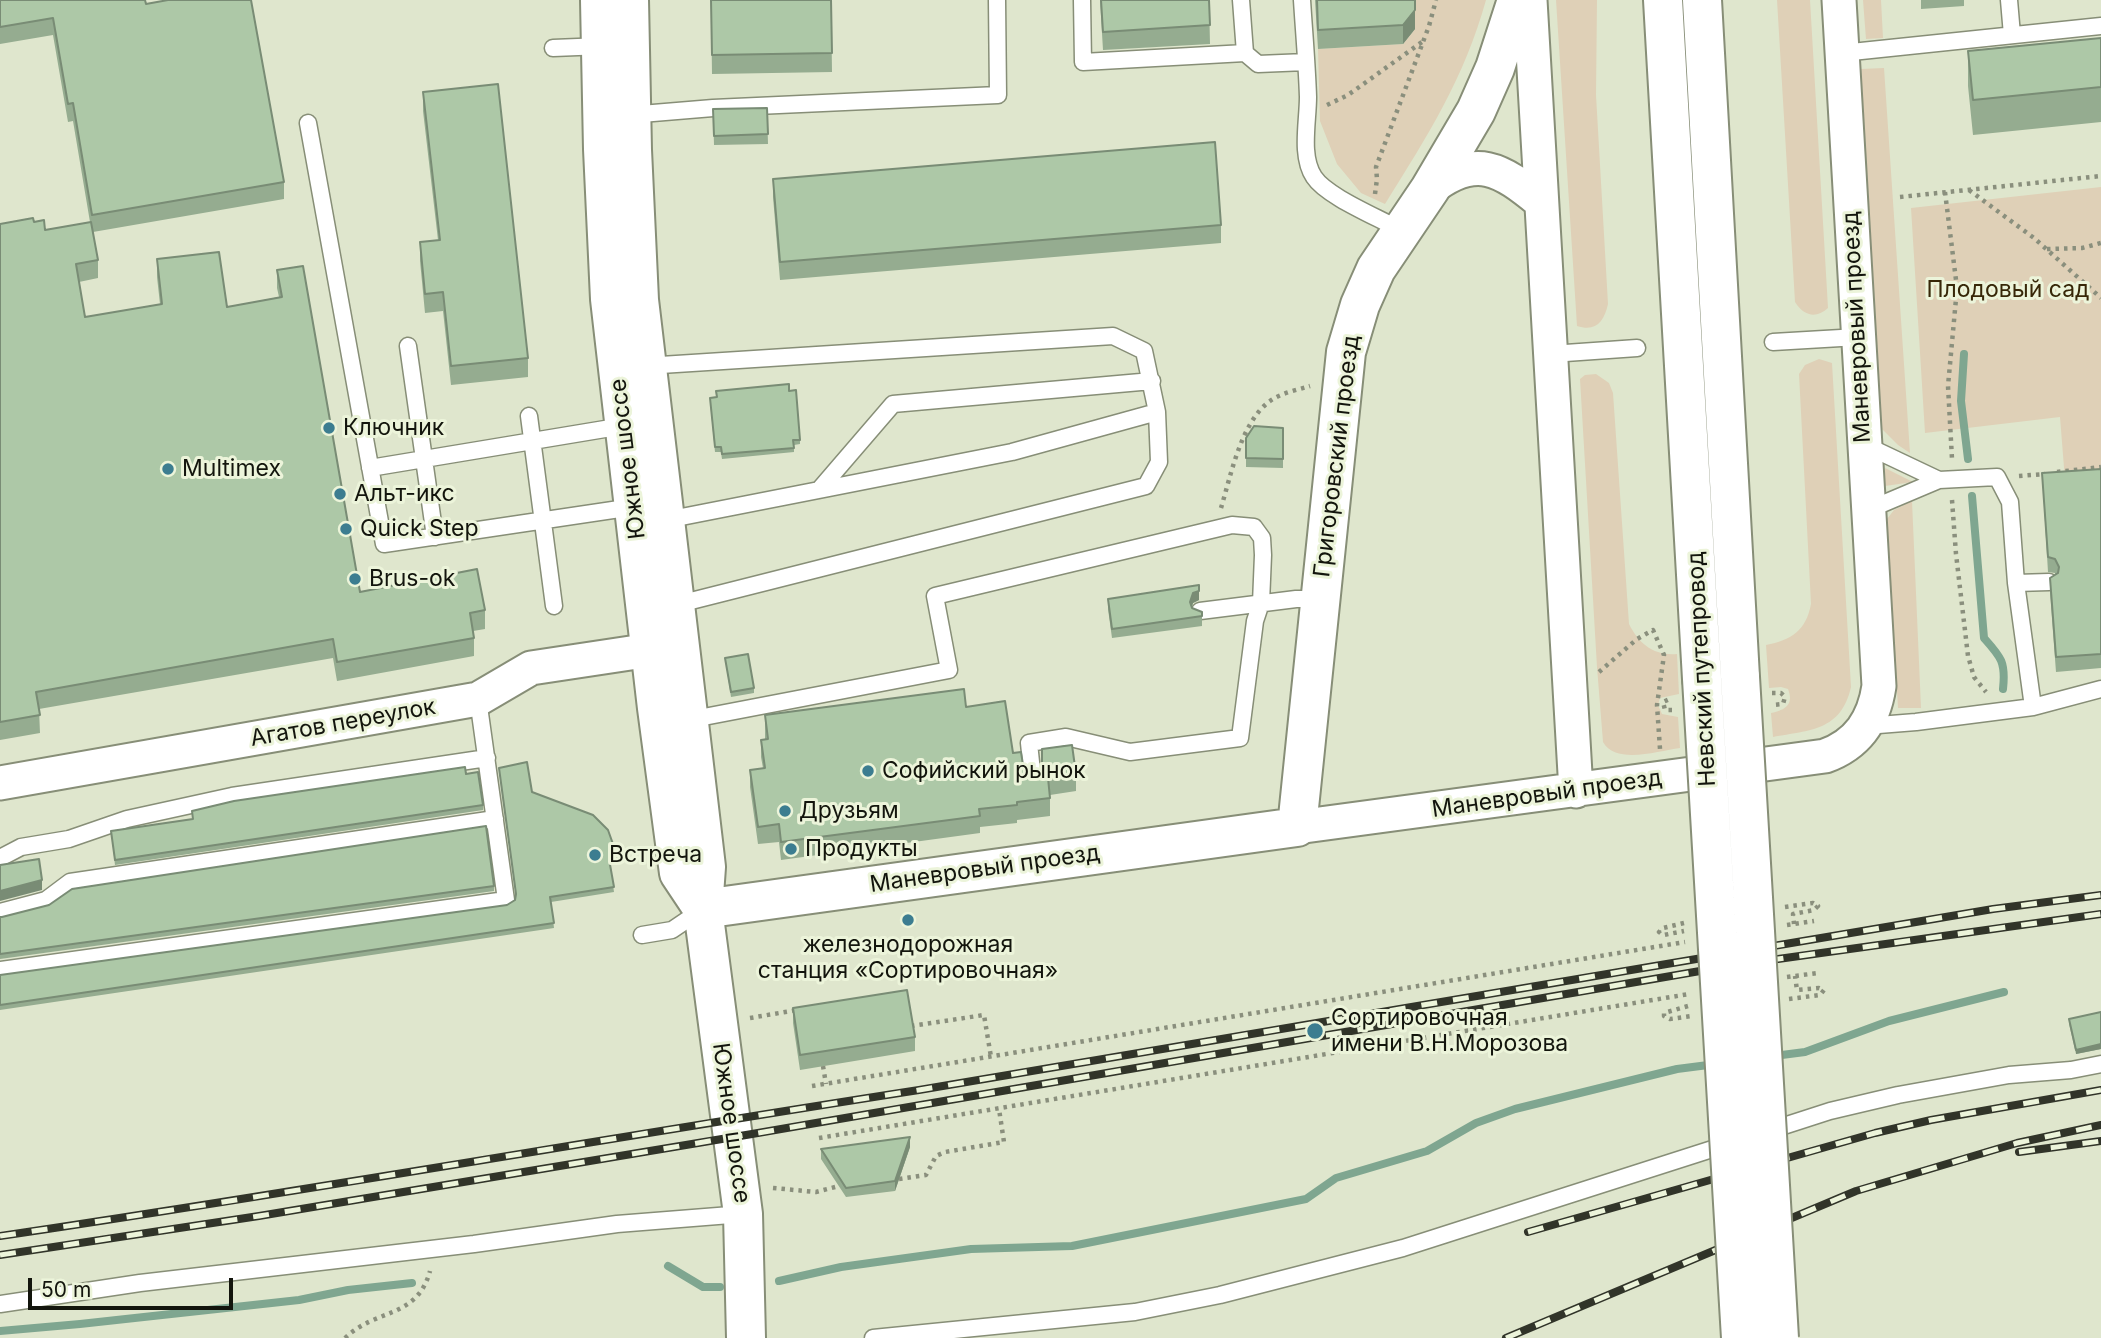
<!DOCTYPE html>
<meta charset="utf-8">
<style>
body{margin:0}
#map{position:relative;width:2101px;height:1338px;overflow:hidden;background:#dfe6cd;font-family:Inter,sans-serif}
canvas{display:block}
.scale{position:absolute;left:28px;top:1278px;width:205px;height:32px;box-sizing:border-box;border:4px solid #13150d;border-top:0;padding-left:9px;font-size:21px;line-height:24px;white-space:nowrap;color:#13150d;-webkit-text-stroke:5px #ecf4da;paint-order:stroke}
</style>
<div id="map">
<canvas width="2101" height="1338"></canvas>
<div class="scale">50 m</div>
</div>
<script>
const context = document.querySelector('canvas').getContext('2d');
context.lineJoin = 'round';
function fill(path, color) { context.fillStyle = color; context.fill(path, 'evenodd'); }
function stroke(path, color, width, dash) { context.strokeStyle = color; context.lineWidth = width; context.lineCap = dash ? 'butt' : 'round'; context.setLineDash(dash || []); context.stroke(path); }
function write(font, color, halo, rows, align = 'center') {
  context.font = font + ' Inter,sans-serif'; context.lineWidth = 6; context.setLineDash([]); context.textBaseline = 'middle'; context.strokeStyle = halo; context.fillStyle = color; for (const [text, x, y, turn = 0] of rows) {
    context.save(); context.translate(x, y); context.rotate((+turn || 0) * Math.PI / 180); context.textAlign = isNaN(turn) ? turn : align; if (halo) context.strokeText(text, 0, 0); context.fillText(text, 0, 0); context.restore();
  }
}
fill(new Path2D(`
 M1413,0H1486C1464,79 1428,135 1385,204L1361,193L1337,164L1320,121L1318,49L1403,44L1415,29Z
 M1556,0H1597L1596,95L1608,304C1604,322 1596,332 1577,326Z
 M1777,0H1810L1828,308C1816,319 1804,316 1795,302Z
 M1863,0H1881L1883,38L1866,39Z
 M1884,68L1910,453L1898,445L1882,429L1861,69Z
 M2101,187V477L2065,480L2060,417L1925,433L1911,208Z
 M1819,359L1832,363L1851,687C1841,731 1810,730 1773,737L1771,713C1786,710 1794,704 1788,689L1781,687L1769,688L1766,645C1791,640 1806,631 1811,604L1799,374L1805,365Z
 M1596,374L1609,383L1613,393L1629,624C1639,644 1654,656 1677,654L1679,694L1660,698L1658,705L1662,714L1678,717L1680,748C1658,751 1616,765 1603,742L1597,667L1580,379L1585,375Z
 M1885,468L1913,482L1885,486Z
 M1912,501L1921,708H1898L1887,519L1894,510Z`), '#dfd0b7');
stroke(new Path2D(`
 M1964,354L1961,401L1968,459
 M1972,496L1984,638C2001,657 2006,662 2003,689
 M1774,1056L1805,1052L1889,1021L2004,992
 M668,1266L703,1287H720
 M779,1281L841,1267L971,1249L1072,1246L1306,1199L1336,1178L1427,1151L1476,1123L1515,1109L1677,1069L1716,1064
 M0,1331L80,1324L299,1300L348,1290L412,1283`), '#7fa690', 8);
const lane = new Path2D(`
 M1082,0L1083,62L1245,53L1258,64L1306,62
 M1241,0L1245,53
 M1302,0C1304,32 1307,65 1308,97C1308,122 1300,156 1314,177C1327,197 1380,218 1402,231
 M2009,0L2012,35
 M553,48L603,46
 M1842,53L2101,26
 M629,115L713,108L998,95L997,0
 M308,123L384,544L633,507
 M1773,342L1858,337
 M408,346L435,537
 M1551,354L1637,348
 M645,366L1113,336L1144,351L1157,412L1159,462L1146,486L675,605
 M529,416L554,606
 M1863,444L1939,480
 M370,468L623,426
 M819,490L1012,452L1157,412
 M1868,510L1939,480L1997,477L2010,502L2016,583
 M666,520L819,490L893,404L1152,381
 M1200,611L1296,599H1320
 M2033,707L2016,583L2049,582
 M688,720L949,670L935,596L1232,525L1254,527L1262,538L1263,555L1261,603L1255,621L1240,738L1130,752L1066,737L1029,743L1033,781
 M1866,726L1916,722L2033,707L2101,689
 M0,858L21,847L69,839L127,819L232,796L487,758
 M0,912L46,900L70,882L495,819
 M642,935L672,930L703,909
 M0,970L506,900L478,699
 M1765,1132L1830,1111L1898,1095L2009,1075L2071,1070L2101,1064
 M0,1304L140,1283L474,1244L617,1224L743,1214
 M873,1338L1135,1312L1220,1295L1403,1248L1731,1143`);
const street = new Path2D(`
 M1530,0L1576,791
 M1430,189C1476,153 1501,169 1541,202
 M0,783L478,699L531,668L677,646
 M1297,827L1825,756C1858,744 1874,720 1879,686L1839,0`);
const secondary = new Path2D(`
 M600,0L603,149L610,299L657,708L679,873L703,909
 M629,0L632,150L639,300L706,867L703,909L743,1214L746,1338
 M703,909L1297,827L1346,352L1360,305L1376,269L1430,189L1476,111L1495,68L1517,0`);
const primary = new Path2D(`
 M1663,0L1702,679
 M1702,0L1740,677`);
stroke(lane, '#878e77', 19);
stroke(street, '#878e77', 37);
stroke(secondary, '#878e77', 42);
stroke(primary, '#878e77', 42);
stroke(new Path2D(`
 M1327,105L1348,95L1422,42
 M1969,190L2034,238L2101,298
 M1945,192L1957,288L1948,386L1952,459
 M1375,194L1377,179L1376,167L1429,26L1436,0
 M1900,197L2101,176
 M2047,249L2082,248L2101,243
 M2057,472L2101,467
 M2019,476L2045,474
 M1952,500L1956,554L1968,656L1974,677L1986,692
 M1221,508C1231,475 1241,422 1270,401C1281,393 1297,390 1310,386
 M1599,672L1637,639L1653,630L1664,655L1657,705L1660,749
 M1772,693H1781L1785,697L1783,704L1773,705
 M1672,710H1665L1663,702L1672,698
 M1785,907L1813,903L1818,906L1814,910L1793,914L1794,924
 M1684,923L1663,928L1659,932L1664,935L1684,931
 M1787,925L1814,921
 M1787,977L1818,973
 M1789,999L1820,995L1824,990L1819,988L1797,990L1795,976
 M1688,1006L1664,1013V1016L1670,1019L1691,1016
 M750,1018L797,1010
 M911,1026L984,1015L991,1057
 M823,1066L826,1084
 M812,1086L1685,942
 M819,1138L1689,994
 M899,1179L926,1175L936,1156L945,1152L1004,1142L999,1109
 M773,1188L816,1192L839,1186
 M345,1338C376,1308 417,1319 430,1271`), '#8a8f7d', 4.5, [3.5, 5]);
stroke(lane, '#fff', 16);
stroke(street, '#fff', 33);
stroke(secondary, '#fff', 38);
stroke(primary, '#fff', 38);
const rail = new Path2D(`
 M2019,1152L2101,1141
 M1528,1232L1875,1133L1931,1120L2101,1090
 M0,1236C307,1191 613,1137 919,1090L1993,909L2101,895
 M0,1255L259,1216L752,1134L1735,965L2101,914
 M1506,1338L1856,1191L2017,1143L2101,1125`);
stroke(rail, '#313429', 8);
stroke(rail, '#ecf4da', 5, [16]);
const primaryBridge = new Path2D(`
 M1740,677L1779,1338
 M1702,679L1741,1338`);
stroke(primaryBridge, '#878e77', 42, []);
stroke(primaryBridge, '#fff', 38);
fill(new Path2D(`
 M0,0L146,4L284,182V199L93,232L98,260V278L79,282L85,317L160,304L157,277V259L227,307L279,297L277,288V270L360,592L485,610V629L473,631L474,638V656L337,681L333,658L39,709L40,733L0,740V224L34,222L45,230L90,222L73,121L68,122L53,35L0,44Z
 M711,0H831L832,72L712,74Z
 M1100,0H1209L1210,44L1103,50Z
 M1315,0H1415V29L1403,44L1318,49Z
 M1921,0H1964V6L1921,9Z
 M2101,38V122L1973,135L1968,86V51Z
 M423,92L528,358V377L451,385L443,311L425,313L420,261V242L438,240L423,111Z
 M767,108L768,144L714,145L713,109Z
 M773,179L1221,225V243L780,280L773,197Z
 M789,391L800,440V444L794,445V452L722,459L721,452H715L710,402Z
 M1283,428V468L1246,467V438Z
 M2101,469V668L2056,672L2050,592V578L2055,575V573L2048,572L2042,473Z
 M1108,599L1199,600L1193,603L1192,607L1202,616V626L1112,638L1108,609Z
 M725,658L754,688V693L731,697Z
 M966,707L1013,753L1028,773L1035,774H1076V791L1050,795V816L1017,820V823L980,827V833L781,860L779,842L758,844L750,787V770L763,768L761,757V740L765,739V715Z
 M499,768L618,858V863L610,864L614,892L551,902L554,928L0,1010V975L507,905L515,900L516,896Z
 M466,774L483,805V810L115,865L111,831L192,819V811Z
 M494,886V891L0,959V917Z
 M793,1008L915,1037V1051L800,1070L793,1023Z
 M2101,1012V1049L2076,1054L2069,1024V1019Z
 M910,1147L895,1191L846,1197L821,1159V1149Z`), '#95ac90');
fill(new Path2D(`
 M1415,10V29L1403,44V25Z
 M1199,591V600L1193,603L1190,612V602L1193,593Z
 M42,880V890L0,901V891Z
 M2101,1044V1049L2076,1054V1050Z
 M910,1137V1147L895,1191V1181Z`), '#798c75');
const building = new Path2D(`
 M0,0H145L146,4L168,0H251L284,182L92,215L73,103L68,104L53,18L0,27Z
 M711,0H831L832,53L712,55Z
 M1101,0H1209L1210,25L1103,32Z
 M1317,0H1415V10L1403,25L1318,30Z
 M2101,38V87L1973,100L1968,51Z
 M498,84L528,358L451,366L443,292L425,294L420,242L440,240L423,92Z
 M767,108L768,134L714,136L713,109Z
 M1215,142L1221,225L780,262L773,179Z
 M33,218L34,222L44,220L45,230L91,222L98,260L76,264L85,317L162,304L157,259L219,252L227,307L282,297L277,270L303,266L360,592L477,569L485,610L470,613L474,638L337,662L333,639L36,692L40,715L0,722V224Z
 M789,384V391L796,390L800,440H793L794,448L722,454L721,447H715L710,398L717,397L716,391Z
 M1254,426L1283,428V459L1246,458V438Z
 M2101,469V654L2056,657L2050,578L2058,573L2059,567L2055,559L2048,557L2042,473Z
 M1199,585V591L1193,593L1190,602L1192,608L1202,612V616L1112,629L1108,599Z
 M748,654L754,688L731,692L725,658Z
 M964,689L966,707L1005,701L1013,753L1021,752L1023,765L1028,773L1035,774L1042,768V749L1072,745L1076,774L1048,778L1050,798L1017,802V805L979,809L980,816L781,842L779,824L758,827L750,770L765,768L761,740L768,739L765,715Z
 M527,762L532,792L593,815L608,830L618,858L609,859L614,887L550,897L554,923L0,1005V975L507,905L515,900L516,894L499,768Z
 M465,767L466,774L478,772L483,805L115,860L111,831L193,819L192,811L234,801Z
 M486,826L494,886L0,954V917H2L49,905L72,889Z
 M39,859L42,880L0,891V865Z
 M907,990L915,1037L800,1055L793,1008Z
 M2101,1012V1044L2076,1050L2069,1019Z
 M910,1137L895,1181L846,1188L821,1149Z`);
fill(building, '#adc8a7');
stroke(building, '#798c75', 2);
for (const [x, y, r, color] of [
 [329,428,7,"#3c7d90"],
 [168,469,7,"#3c7d90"],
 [340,494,7,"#3c7d90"],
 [346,529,7,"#3c7d90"],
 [355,579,7,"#3c7d90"],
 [868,771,7,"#3c7d90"],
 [785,811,7,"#3c7d90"],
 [791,849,7,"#3c7d90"],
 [595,855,7,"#3c7d90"],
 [908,920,7,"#3c7d90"],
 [1315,1031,9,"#3c7d90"]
]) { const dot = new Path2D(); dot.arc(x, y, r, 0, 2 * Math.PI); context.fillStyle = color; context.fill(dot); stroke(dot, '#ecf4da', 2.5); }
write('23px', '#372708', '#ecf4da', [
 ["Плодовый сад",2008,290]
]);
write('23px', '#13150d', '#ecf4da', [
 ["Маневровый проезд",1857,327,-93],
 ["Григоровский проезд",1337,456,-83],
 ["Южное шоссе",628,459,-97],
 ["Невский путепровод",1702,669,-93],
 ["Агатов переулок",343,723,-10],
 ["Маневровый проезд",1547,794,-8],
 ["Маневровый проезд",985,869,-8],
 ["Южное шоссе",731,1123,82]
]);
write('23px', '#13150d', '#ecf4da', [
 ["Ключник",343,428],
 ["Multimex",182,469],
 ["Альт-икс",354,494],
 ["Quick Step",360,529],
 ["Brus-ok",369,579],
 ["Софийский рынок",882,771],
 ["Друзьям",799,811],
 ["Продукты",805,849],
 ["Встреча",609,855],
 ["железнодорожная",908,945,"center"],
 ["станция «Сортировочная»",908,971,"center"],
 ["Сортировочная",1331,1018],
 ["имени В.Н.Морозова",1331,1044]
], 'left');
</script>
